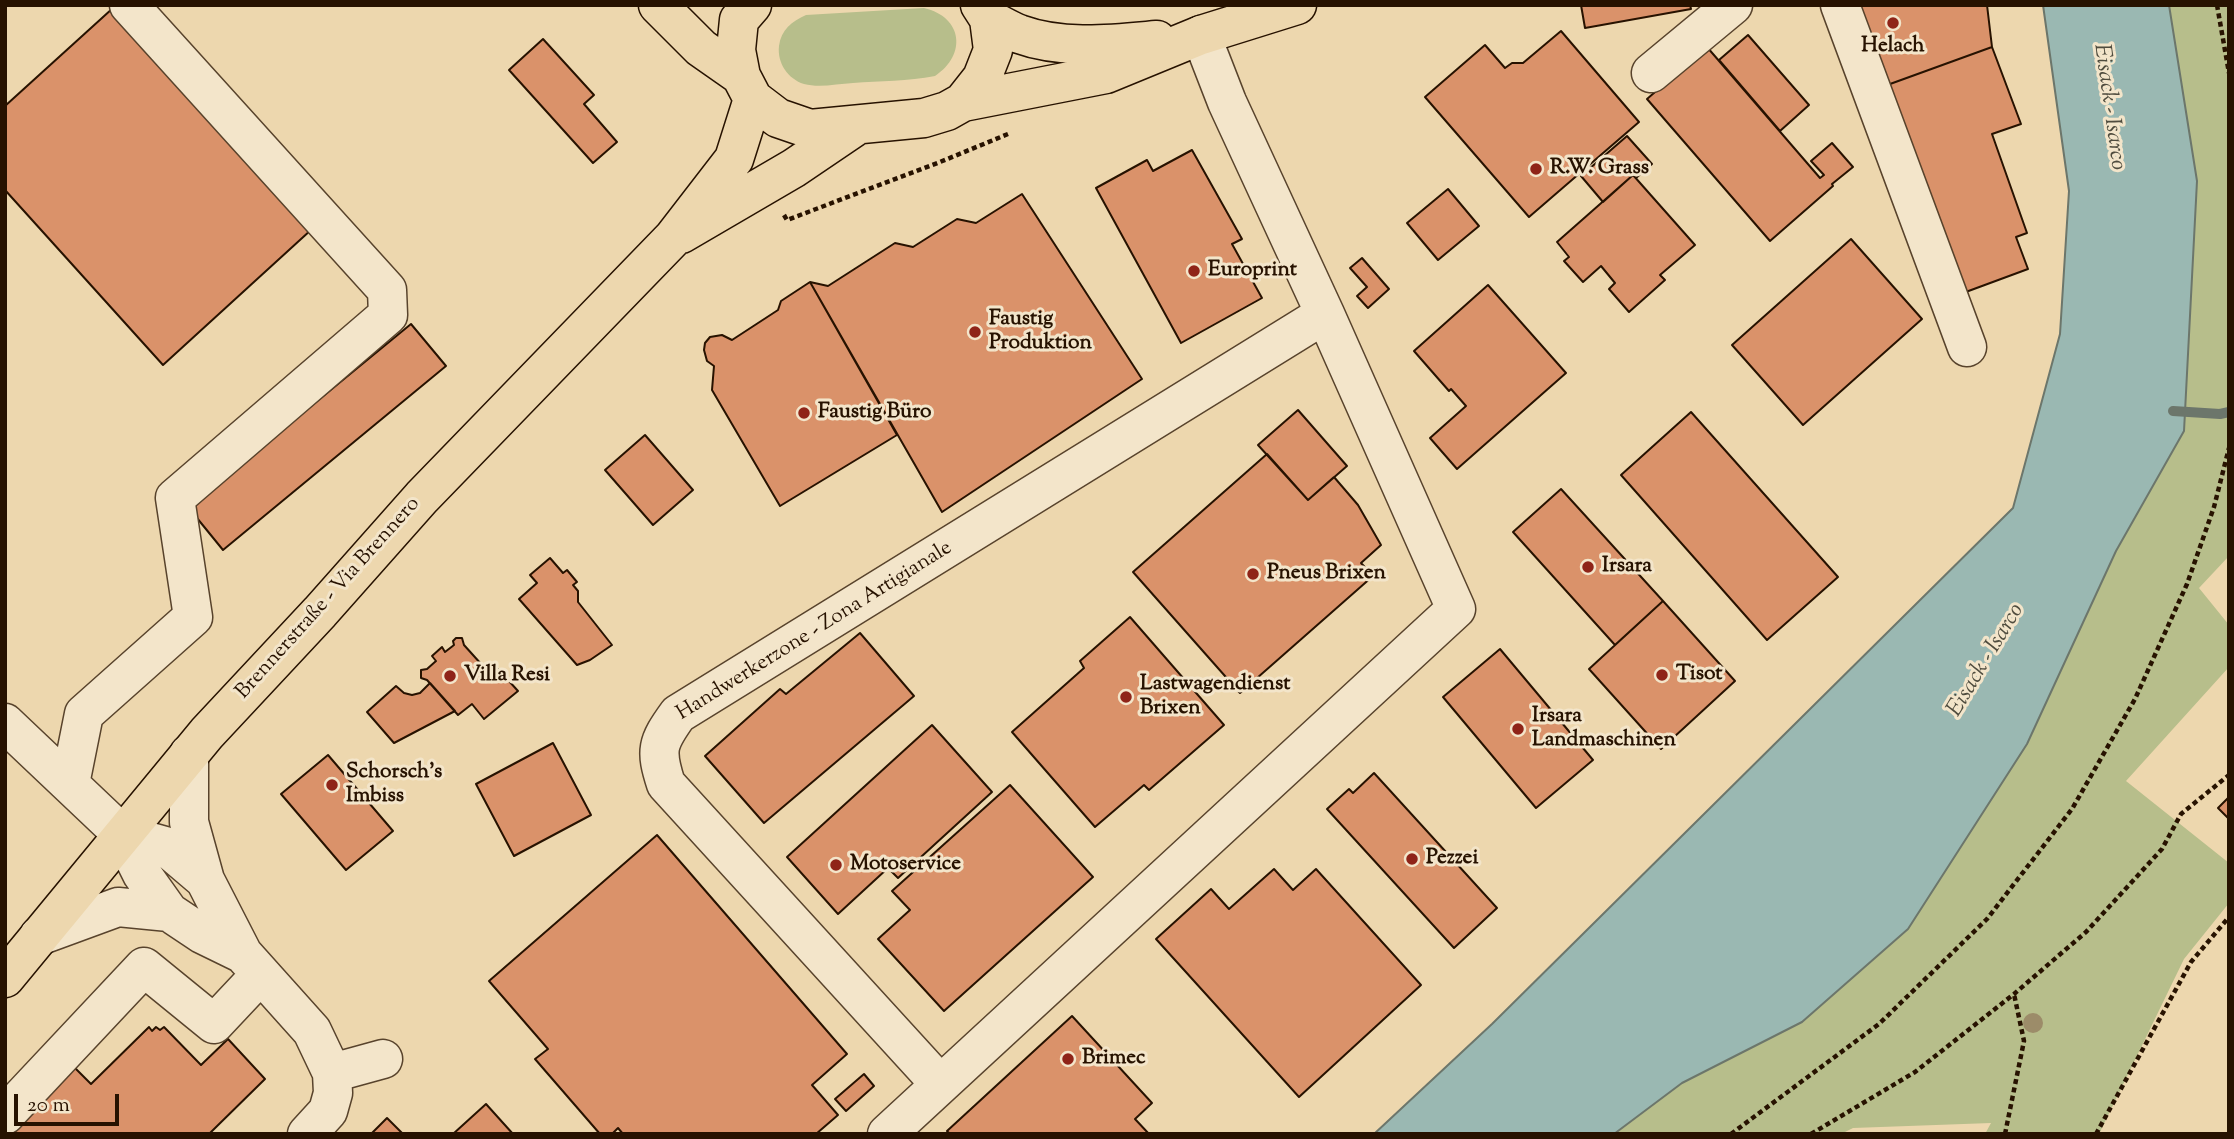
<!DOCTYPE html>
<meta charset="utf-8">
<style>
body{margin:0}
#map{position:relative;width:2234px;height:1139px;overflow:hidden;background:#edd7ae;font-family:"Sorts Mill Goudy",serif}
canvas{display:block}
.frame{position:absolute;inset:0;border:7px solid #271200;pointer-events:none}
.scale{position:absolute;left:14px;top:1094px;width:105px;height:32px;box-sizing:border-box;border:4px solid #271200;border-top:0;padding-left:9px;font-size:21px;line-height:24px;white-space:nowrap;color:#271200;-webkit-text-stroke:5px #f3e5ca;paint-order:stroke}
</style>
<div id="map">
<canvas width="2234" height="1139"></canvas>
<div class="frame"></div>
<div class="scale">20 m</div>
</div>
<script>
const context = document.querySelector('canvas').getContext('2d');
context.lineJoin = 'round';
function fill(path, color) { context.fillStyle = color; context.fill(path, 'evenodd'); }
function stroke(path, color, width, dash) { context.strokeStyle = color; context.lineWidth = width; context.lineCap = dash ? 'butt' : 'round'; context.setLineDash(dash || []); context.stroke(path); }
function write(font, color, halo, rows, align = 'center') {
  context.font = font + ' "Sorts Mill Goudy",serif'; context.lineWidth = 6; context.setLineDash([]); context.textBaseline = 'middle'; context.strokeStyle = halo; context.fillStyle = color; for (const [text, x, y, turn = 0] of rows) {
    context.save(); context.translate(x, y); context.rotate((+turn || 0) * Math.PI / 180); context.textAlign = isNaN(turn) ? turn : align; if (halo) context.strokeText(text, 0, 0); context.fillText(text, 0, 0); context.restore();
  }
}
fill(new Path2D(`
 M2169,5H2229V556L2199,588L2229,625V667L2126,781L2229,863V903L2184,959L2099,1134H1985L1991,1123L1853,1128L1841,1134H1614L1682,1083L1802,1022L2027,744L2116,551L2184,431L2197,181Z
 M924,8C963,17 967,55 935,76C908,81 880,81 853,83C837,84 819,88 804,84C788,79 777,63 779,46C781,30 792,21 806,15Z`), '#b7be8b');
const water = new Path2D(`
 M2043,5H2169L2197,181L2184,431L2116,551L2027,744L1908,929L1802,1022L1682,1083L1614,1134H1374L1492,1024L2013,508L2060,334L2069,191Z`);
fill(water, '#9ab8b2');
stroke(water, '#6c766b', 2);
stroke(new Path2D(`
 M2173,411L2220,414L2229,412`), '#6c766b', 10);
const building = new Path2D(`
 M1581,5H1690L1691,9L1585,28Z
 M1851,5H1987L1992,47L1879,88Z
 M113,8L312,229L163,365L5,190V106Z
 M1561,31L1639,122L1529,217L1425,97L1485,45L1505,68L1512,63H1523Z
 M1748,35L1809,105L1780,131L1719,60Z
 M543,39L594,95L584,104L617,142L593,163L509,70Z
 M1707,47L1820,178L1824,175L1811,161L1832,143L1853,167L1832,184L1833,186L1770,241L1647,99Z
 M1992,47L2021,124L1992,134L2027,233L2016,237L2028,269L1955,296L1879,88Z
 M1627,136L1652,164L1636,178L1633,175L1603,202L1581,176Z
 M1192,150L1242,239L1232,244L1262,298L1181,343L1096,188L1147,160L1153,171Z
 M1633,175L1695,245L1660,275L1665,280L1629,312L1609,289L1615,283L1601,266L1583,282L1564,261L1569,257L1557,242Z
 M1448,189L1479,226L1438,260L1407,223Z
 M1022,194L1142,379L942,512L810,282L828,286L895,243L913,247L957,219L976,223Z
 M1851,239L1922,319L1803,425L1732,345Z
 M1362,258L1389,289L1368,308L1357,296L1367,287L1350,268Z
 M810,282L897,435L780,506L712,390L714,366L707,361L704,350L705,343L710,337L722,335L732,340L778,310L781,301Z
 M1488,285L1566,373L1457,469L1430,438L1466,406L1451,389L1449,391L1414,351Z
 M411,324L446,366L223,550L188,507Z
 M1298,410L1347,466L1308,500L1258,445Z
 M1691,412L1838,577L1767,640L1621,475Z
 M645,435L693,490L653,525L605,470Z
 M1267,454L1308,500L1334,477L1358,505L1381,545L1361,563L1373,576L1240,693L1133,572Z
 M1561,489L1663,601L1615,645L1513,532Z
 M550,558L563,573L567,570L577,582L573,585L578,591V602L612,645L590,660L577,665L519,599L537,583L530,575Z
 M1663,601L1735,681L1661,749L1589,669Z
 M1130,617L1224,725L1149,790L1144,785L1095,827L1012,732L1084,668L1080,661Z
 M860,633L914,696L764,823L705,756L780,689L786,694Z
 M456,638H462L464,645L491,675L498,669L518,691L484,719L472,704L458,715L427,680L421,678V670L427,669L436,661L432,656L442,647L445,652L454,645L453,641Z
 M1500,649L1593,760L1536,808L1443,697Z
 M430,683L455,711L394,743L367,712L396,686L404,693L412,695L420,693Z
 M932,725L992,792L898,878L888,868L838,914L787,857Z
 M553,743L591,815L514,856L476,784Z
 M328,755L393,831L346,870L281,794Z
 M1374,773L1497,908L1454,948L1327,809L1349,789L1353,793Z
 M1010,785L1093,877L944,1011L878,939L910,910L892,891Z
 M2229,797V819L2218,808Z
 M657,835L847,1054L812,1085L838,1115L816,1134H623L618,1128L612,1134H600L535,1059L548,1049L489,981Z
 M1274,869L1293,890L1316,869L1421,985L1299,1097L1156,939L1211,889L1229,909Z
 M1072,1016L1152,1103L1135,1119L1149,1134H950L947,1131Z
 M149,1027L152,1031L156,1027L160,1030L164,1027L201,1065L228,1039L265,1079L209,1134H8L72,1065L91,1084Z
 M864,1074L874,1086L846,1111L835,1099Z
 M486,1104L513,1134H453Z
 M387,1118L403,1134H371Z`);
fill(building, '#da926a');
stroke(building, '#271200', 2);
const minor = new Path2D(`
 M1840,5L1967,347
 M1651,73L1733,5
 M5,723L122,834L142,874L169,912
 M189,754V822L205,880
 M70,784L84,714L193,617L175,498L388,315L387,290L129,5
 M122,834L165,846L205,880L243,954L312,1031L332,1073L333,1093L328,1111L307,1134
 M39,936L118,907L169,912L202,934L243,954
 M332,1073L383,1059
 M940,1084L666,784C655,750 657,743 678,714L1325,314
 M5,1115L144,967L214,1024L261,974
 M887,1134L1456,609L1325,314L1227,102L1201,35`);
const major = new Path2D(`
 M658,5L701,48L741,76
 M752,5L739,20L736,50L741,76L753,99L778,118L810,129L924,118L947,111L963,102L982,78L993,50L989,19L980,5
 M989,19C999,24 1009,30 1019,34C1063,50 1112,44 1157,40
 M963,102L1106,74L1201,35L1297,5
 M681,234L794,168L856,126
 M5,978L207,733L320,612L422,497L673,238L734,159L753,99`);
stroke(minor, '#58432c', 41);
stroke(major, '#271200', 41);
stroke(new Path2D(`
 M2217,5L2229,73
 M784,215L787,220L940,162L1008,134
 M1731,1134L1879,1024L1987,919L2072,809L2135,699L2187,584L2214,507L2229,448
 M1811,1134L1915,1072L2014,994L2086,932L2162,849L2181,814L2229,775
 M2005,1134L2024,1041L2014,994
 M2096,1134L2191,962L2229,917`), '#271200', 4.5, [5, 3.5]);
stroke(minor, '#f3e5ca', 38);
stroke(major, '#edd7ae', 38);
context.fillStyle = '#9c8c69';
for (const [x, y] of [
 [2033,1023]
]) { context.beginPath(); context.arc(x, y, 10, 0, 2 * Math.PI); context.fill(); }
for (const [x, y, r, color] of [
 [1893,23,7,"#8f2418"],
 [1536,169,7,"#8f2418"],
 [1194,271,7,"#8f2418"],
 [975,332,7,"#8f2418"],
 [804,413,7,"#8f2418"],
 [1588,567,7,"#8f2418"],
 [1253,574,7,"#8f2418"],
 [1662,675,7,"#8f2418"],
 [450,676,7,"#8f2418"],
 [1126,697,7,"#8f2418"],
 [1518,729,7,"#8f2418"],
 [332,785,7,"#8f2418"],
 [1412,859,7,"#8f2418"],
 [836,865,7,"#8f2418"],
 [1068,1059,7,"#8f2418"]
]) { const dot = new Path2D(); dot.arc(x, y, r, 0, 2 * Math.PI); context.fillStyle = color; context.fill(dot); stroke(dot, '#f3e5ca', 2.5); }
write('bold 21px', '#271200', '#f3e5ca', [
 ["Helach",1893,47,"center"],
 ["R.W. Grass",1550,169],
 ["Europrint",1208,271],
 ["Faustig",989,320],
 ["Produktion",989,344],
 ["Faustig Büro",818,413],
 ["Irsara",1602,567],
 ["Pneus Brixen",1267,574],
 ["Tisot",1676,675],
 ["Villa Resi",464,676],
 ["Lastwagendienst",1140,685],
 ["Brixen",1140,709],
 ["Irsara",1532,717],
 ["Landmaschinen",1532,741],
 ["Schorsch's",346,773],
 ["Imbiss",346,797],
 ["Pezzei",1426,859],
 ["Motoservice",850,865],
 ["Brimec",1082,1059]
], 'left');
write('21px', '#271200', '#f3e5ca', [
 ["Brennerstraße - Via Brennero",329,599,-48],
 ["Handwerkerzone - Zona Artigianale",815,632,-32]
]);
write('italic 23px', '#4f4c3e', '#f3e5ca', [
 ["Eisack - Isarco",2108,107,82],
 ["Eisack - Isarco",1987,661,-59]
]);
</script>
